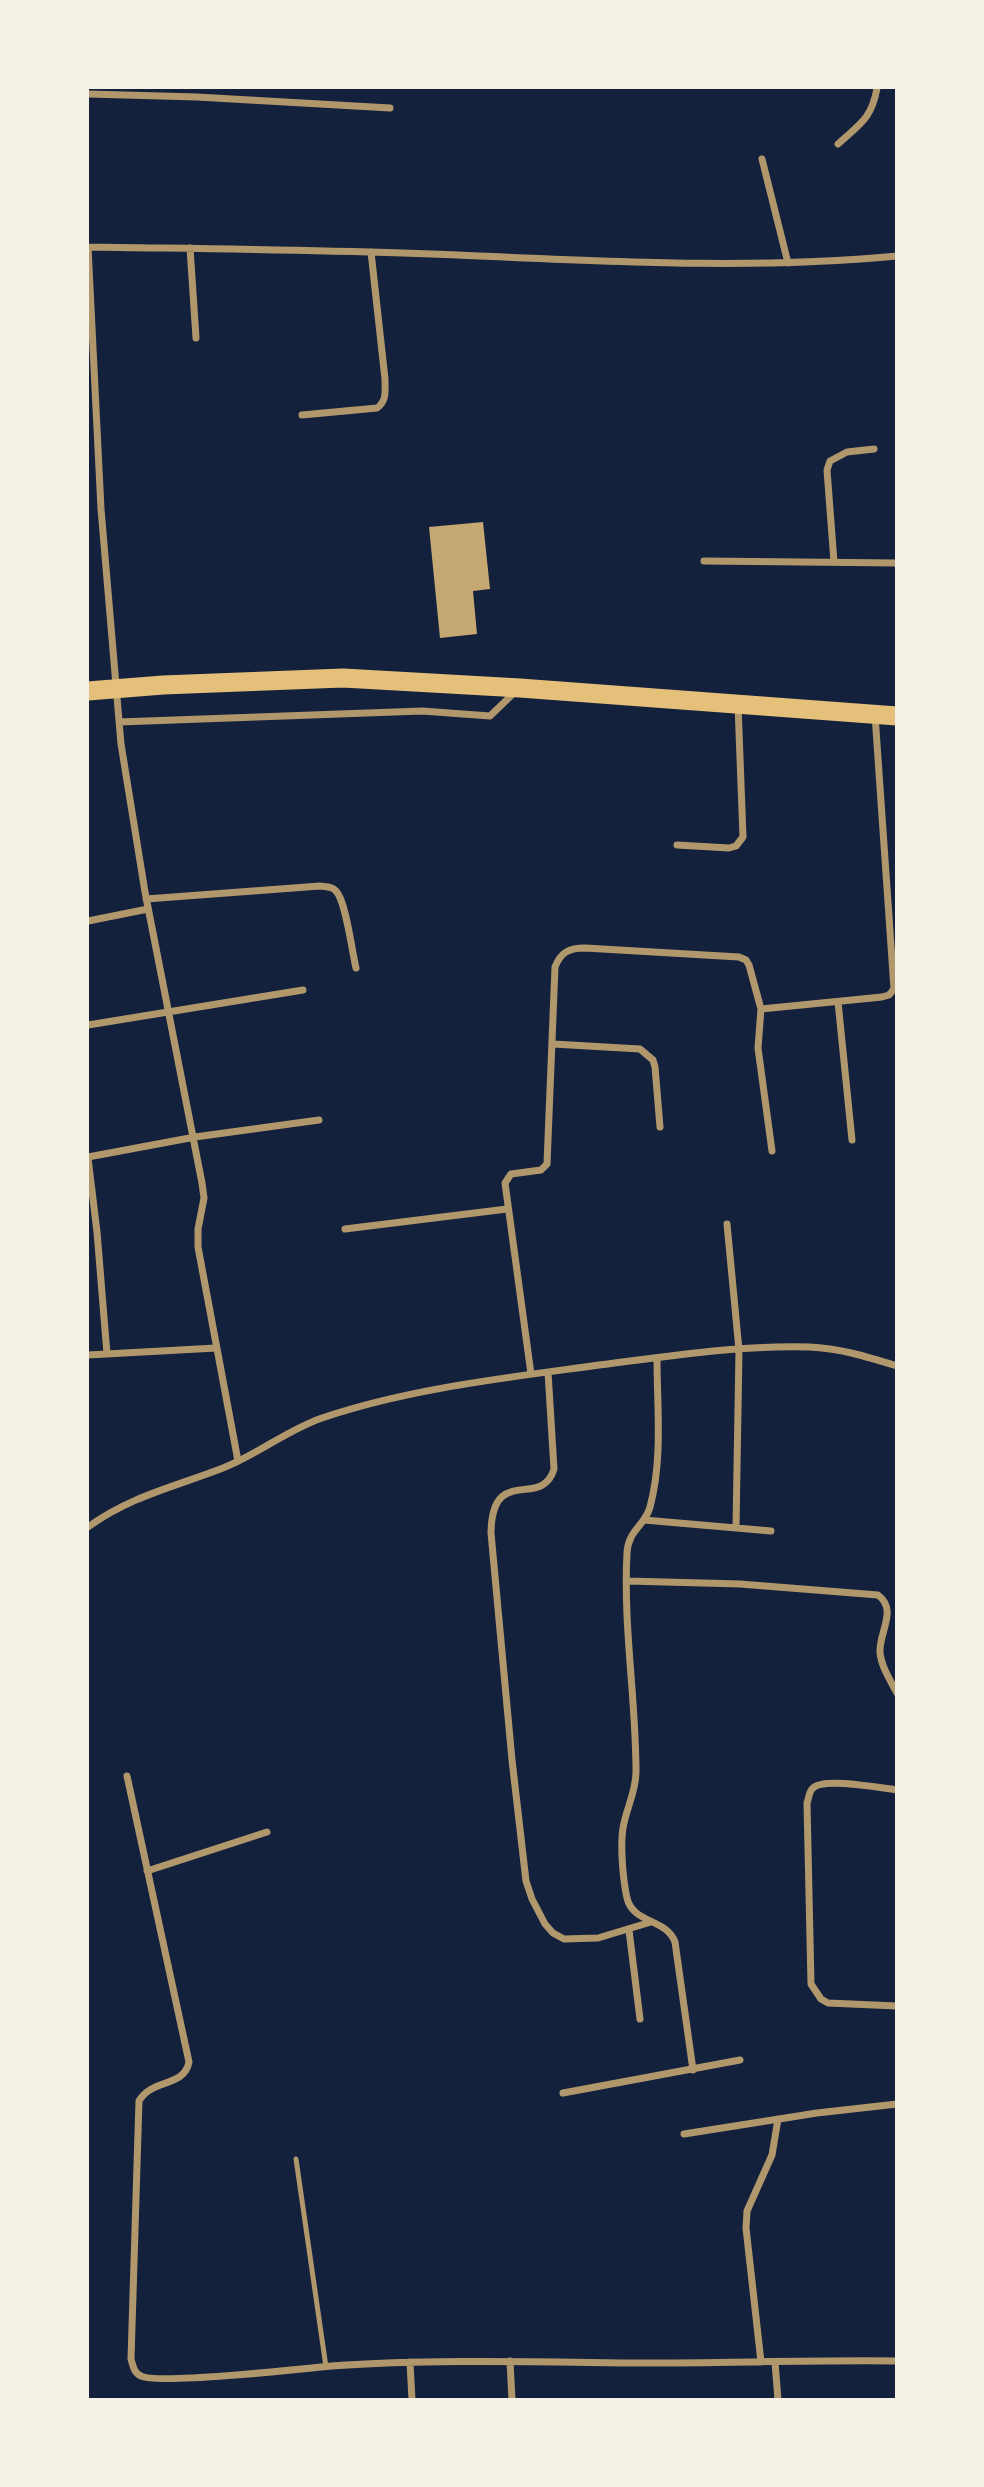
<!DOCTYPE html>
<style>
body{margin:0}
#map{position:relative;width:984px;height:2487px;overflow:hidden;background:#14213d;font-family:"Source Serif 4",serif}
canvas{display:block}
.frame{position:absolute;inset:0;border:89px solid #f6f1e7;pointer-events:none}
</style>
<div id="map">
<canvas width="984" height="2487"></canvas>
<div class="frame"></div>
</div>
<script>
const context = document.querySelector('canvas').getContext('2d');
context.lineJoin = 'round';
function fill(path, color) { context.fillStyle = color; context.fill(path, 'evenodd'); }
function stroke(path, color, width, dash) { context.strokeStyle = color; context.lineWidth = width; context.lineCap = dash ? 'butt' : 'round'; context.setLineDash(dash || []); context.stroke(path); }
fill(new Path2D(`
 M483,522L490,589L473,591L477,634L440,638L429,527Z`), '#c6a872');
stroke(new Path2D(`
 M296,2159L326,2367`), '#b1986c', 5);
stroke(new Path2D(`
 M88,94L197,97L390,108
 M838,144C860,124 872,118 877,88
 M762,159L788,263
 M88,247L101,509L121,744L145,892L202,1183L204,1198L198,1229V1247L238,1461
 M88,247C211,249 334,250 458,255C604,261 751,270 897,256
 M190,248L196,338
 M302,415L377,408C387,401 385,391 385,379L371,252
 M704,561L897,563
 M834,562L827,470L830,461L847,452L874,449
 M119,722L422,711L490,716L517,690
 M677,845L729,848L736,846L743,837L738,705
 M146,899L320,886C326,887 332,886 336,891C346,901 352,952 356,968
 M88,921L148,909
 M838,1002L852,1140
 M761,1009L882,997L889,995L894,989L875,715
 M88,1025L303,990
 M553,1044L640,1049L653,1060L655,1067L660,1127
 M88,1157L195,1137L319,1120
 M88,1158L97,1232L107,1354
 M727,1224L739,1350L736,1528
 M345,1229L507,1209
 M88,1355L216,1348
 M657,1358C657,1406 663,1459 650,1507C645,1526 628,1530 627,1553C623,1626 636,1699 636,1772C636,1792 626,1809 623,1828C620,1846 623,1880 627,1898C633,1924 666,1918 675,1942L693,2070
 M548,1372L554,1469C542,1510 492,1463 491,1533L512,1760L526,1881L532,1899L545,1924L553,1933L564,1939L598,1938L651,1922
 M531,1374L505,1183L511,1174L541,1170L547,1164L555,967C561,952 569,948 585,948L739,957L746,960L749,965L761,1009L758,1048L772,1151
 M644,1520L771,1531
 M88,1527C131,1496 174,1487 223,1468C257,1455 287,1430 322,1418C407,1389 504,1378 592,1366C664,1357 736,1345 809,1347C839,1348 868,1357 897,1366
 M627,1581L740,1584L878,1595C898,1610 879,1632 880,1652C881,1666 890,1680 897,1693
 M127,1776L189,2062C184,2088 152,2078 139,2101L131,2359C133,2366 134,2373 141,2376C158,2385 302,2369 331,2366C435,2359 538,2362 643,2363C727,2363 812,2360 897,2361
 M897,1790C880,1788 824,1777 813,1788C809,1791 809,1798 807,1803L811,1984L821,1999L828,2003L897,2006
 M147,1871L267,1832
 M629,1930L640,2019
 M563,2093L740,2060
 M684,2134L817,2113L897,2104
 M510,2361L512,2400
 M410,2362L412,2400
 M761,2362L746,2228L747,2211L772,2155L778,2119
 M775,2362L778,2400`), '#b1986c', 7);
stroke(new Path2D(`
 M88,691L163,685L343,678L520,688L897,716`), '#e5c07b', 19);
</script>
